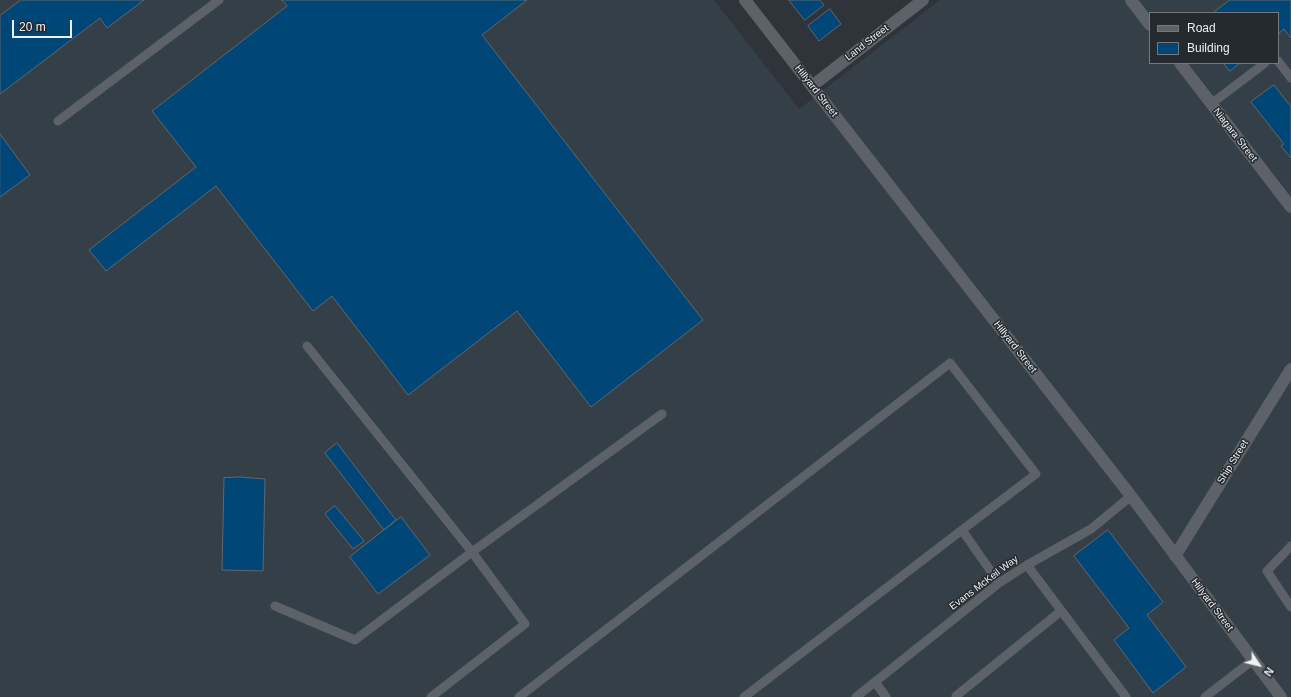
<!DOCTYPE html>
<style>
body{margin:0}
#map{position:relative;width:1291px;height:697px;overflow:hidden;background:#2e3439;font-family:Arial,sans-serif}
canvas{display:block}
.legend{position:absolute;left:1149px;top:12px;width:130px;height:52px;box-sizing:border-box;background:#252a2f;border:1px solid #75797d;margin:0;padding:5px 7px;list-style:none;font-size:12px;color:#ecf0f3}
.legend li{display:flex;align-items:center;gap:8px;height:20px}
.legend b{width:20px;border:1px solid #75797d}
.north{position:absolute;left:1239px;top:645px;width:40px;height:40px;-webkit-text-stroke:3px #252a2f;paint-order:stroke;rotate:125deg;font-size:11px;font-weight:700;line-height:16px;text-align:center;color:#ecf0f3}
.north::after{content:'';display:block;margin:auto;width:14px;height:18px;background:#ecf0f3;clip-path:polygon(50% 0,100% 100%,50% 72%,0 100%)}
.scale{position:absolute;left:12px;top:20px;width:60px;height:18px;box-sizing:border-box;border:2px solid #ecf0f3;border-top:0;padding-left:5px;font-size:12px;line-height:14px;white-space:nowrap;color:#ecf0f3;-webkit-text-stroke:3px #252a2f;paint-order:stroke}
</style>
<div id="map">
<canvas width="1291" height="697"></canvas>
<ul class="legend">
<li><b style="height:5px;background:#5c6268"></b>Road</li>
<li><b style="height:11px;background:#004778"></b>Building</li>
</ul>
<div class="north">N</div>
<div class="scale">20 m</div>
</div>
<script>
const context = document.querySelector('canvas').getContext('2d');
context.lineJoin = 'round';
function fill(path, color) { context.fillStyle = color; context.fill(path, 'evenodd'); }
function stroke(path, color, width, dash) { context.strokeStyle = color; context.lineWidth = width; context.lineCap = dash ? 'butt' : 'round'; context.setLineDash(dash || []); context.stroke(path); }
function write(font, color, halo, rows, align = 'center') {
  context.font = font + ' Arial,sans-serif'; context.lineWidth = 3; context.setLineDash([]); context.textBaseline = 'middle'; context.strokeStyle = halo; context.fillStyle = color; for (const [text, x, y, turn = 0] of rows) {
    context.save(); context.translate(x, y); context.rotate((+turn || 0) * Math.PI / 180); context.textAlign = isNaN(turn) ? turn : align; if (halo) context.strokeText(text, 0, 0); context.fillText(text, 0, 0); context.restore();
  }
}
fill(new Path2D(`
 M0,0H714L799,109L940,0H1291V697H0ZM1150,13H1278V63H1150Z`), '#353f48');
const building = new Path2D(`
 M21,0H144L107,28L100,18L0,94V16Z
 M282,0H527L482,35L703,320L591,407L517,311L408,395L332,296L313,311L216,186L106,271L89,250L196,167L152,111L287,6Z
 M789,0H820L824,5L805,20Z
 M1230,0H1291V38L1284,29L1278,34V13H1213Z
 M830,9L841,24L819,41L808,26Z
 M1224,63H1240L1230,71Z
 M1274,85L1291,107V158L1281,146L1284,144L1251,102Z
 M0,134L30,175L0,197Z
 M337,443L396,520L384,530L325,453Z
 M240,477L265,479L263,571L222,570L224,478Z
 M335,506L364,541L353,549L325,514Z
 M401,517L430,555L378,594L350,557Z
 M1108,530L1163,602L1147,615L1186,667L1153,693L1114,640L1129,628L1074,556Z`);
fill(building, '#004778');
stroke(building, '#61676d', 1);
stroke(new Path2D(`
 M1278,61L1291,78
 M1211,104L1265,63
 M58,121L219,0
 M307,346L472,552L525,624L431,697
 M1291,546L1267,571L1291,607
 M1027,565L1126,697
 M275,606L355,640L472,552L662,414
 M875,682L886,697
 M519,697L950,363L1036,474L962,530L999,583
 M744,697L962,530
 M856,697L999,583L1027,565L1091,529L1131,496
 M957,697L956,696L1061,611
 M1205,697L1253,660`), '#5c6268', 9);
stroke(new Path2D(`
 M745,0L1131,496L1281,697
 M1131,0L1150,25
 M1180,63L1291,207
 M812,86L923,0
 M1175,556L1291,369`), '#5c6268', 12);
write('10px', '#ecf0f3', '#252a2f', [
 ["Land Street",867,43,-38],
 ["Hillyard Street",816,91,52],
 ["Niagara Street",1235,135,52],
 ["Hillyard Street",1015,347,52],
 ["Ship Street",1233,462,-58],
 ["Evans McKeil Way",984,583,-37],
 ["Hillyard Street",1212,605,53]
]);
</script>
